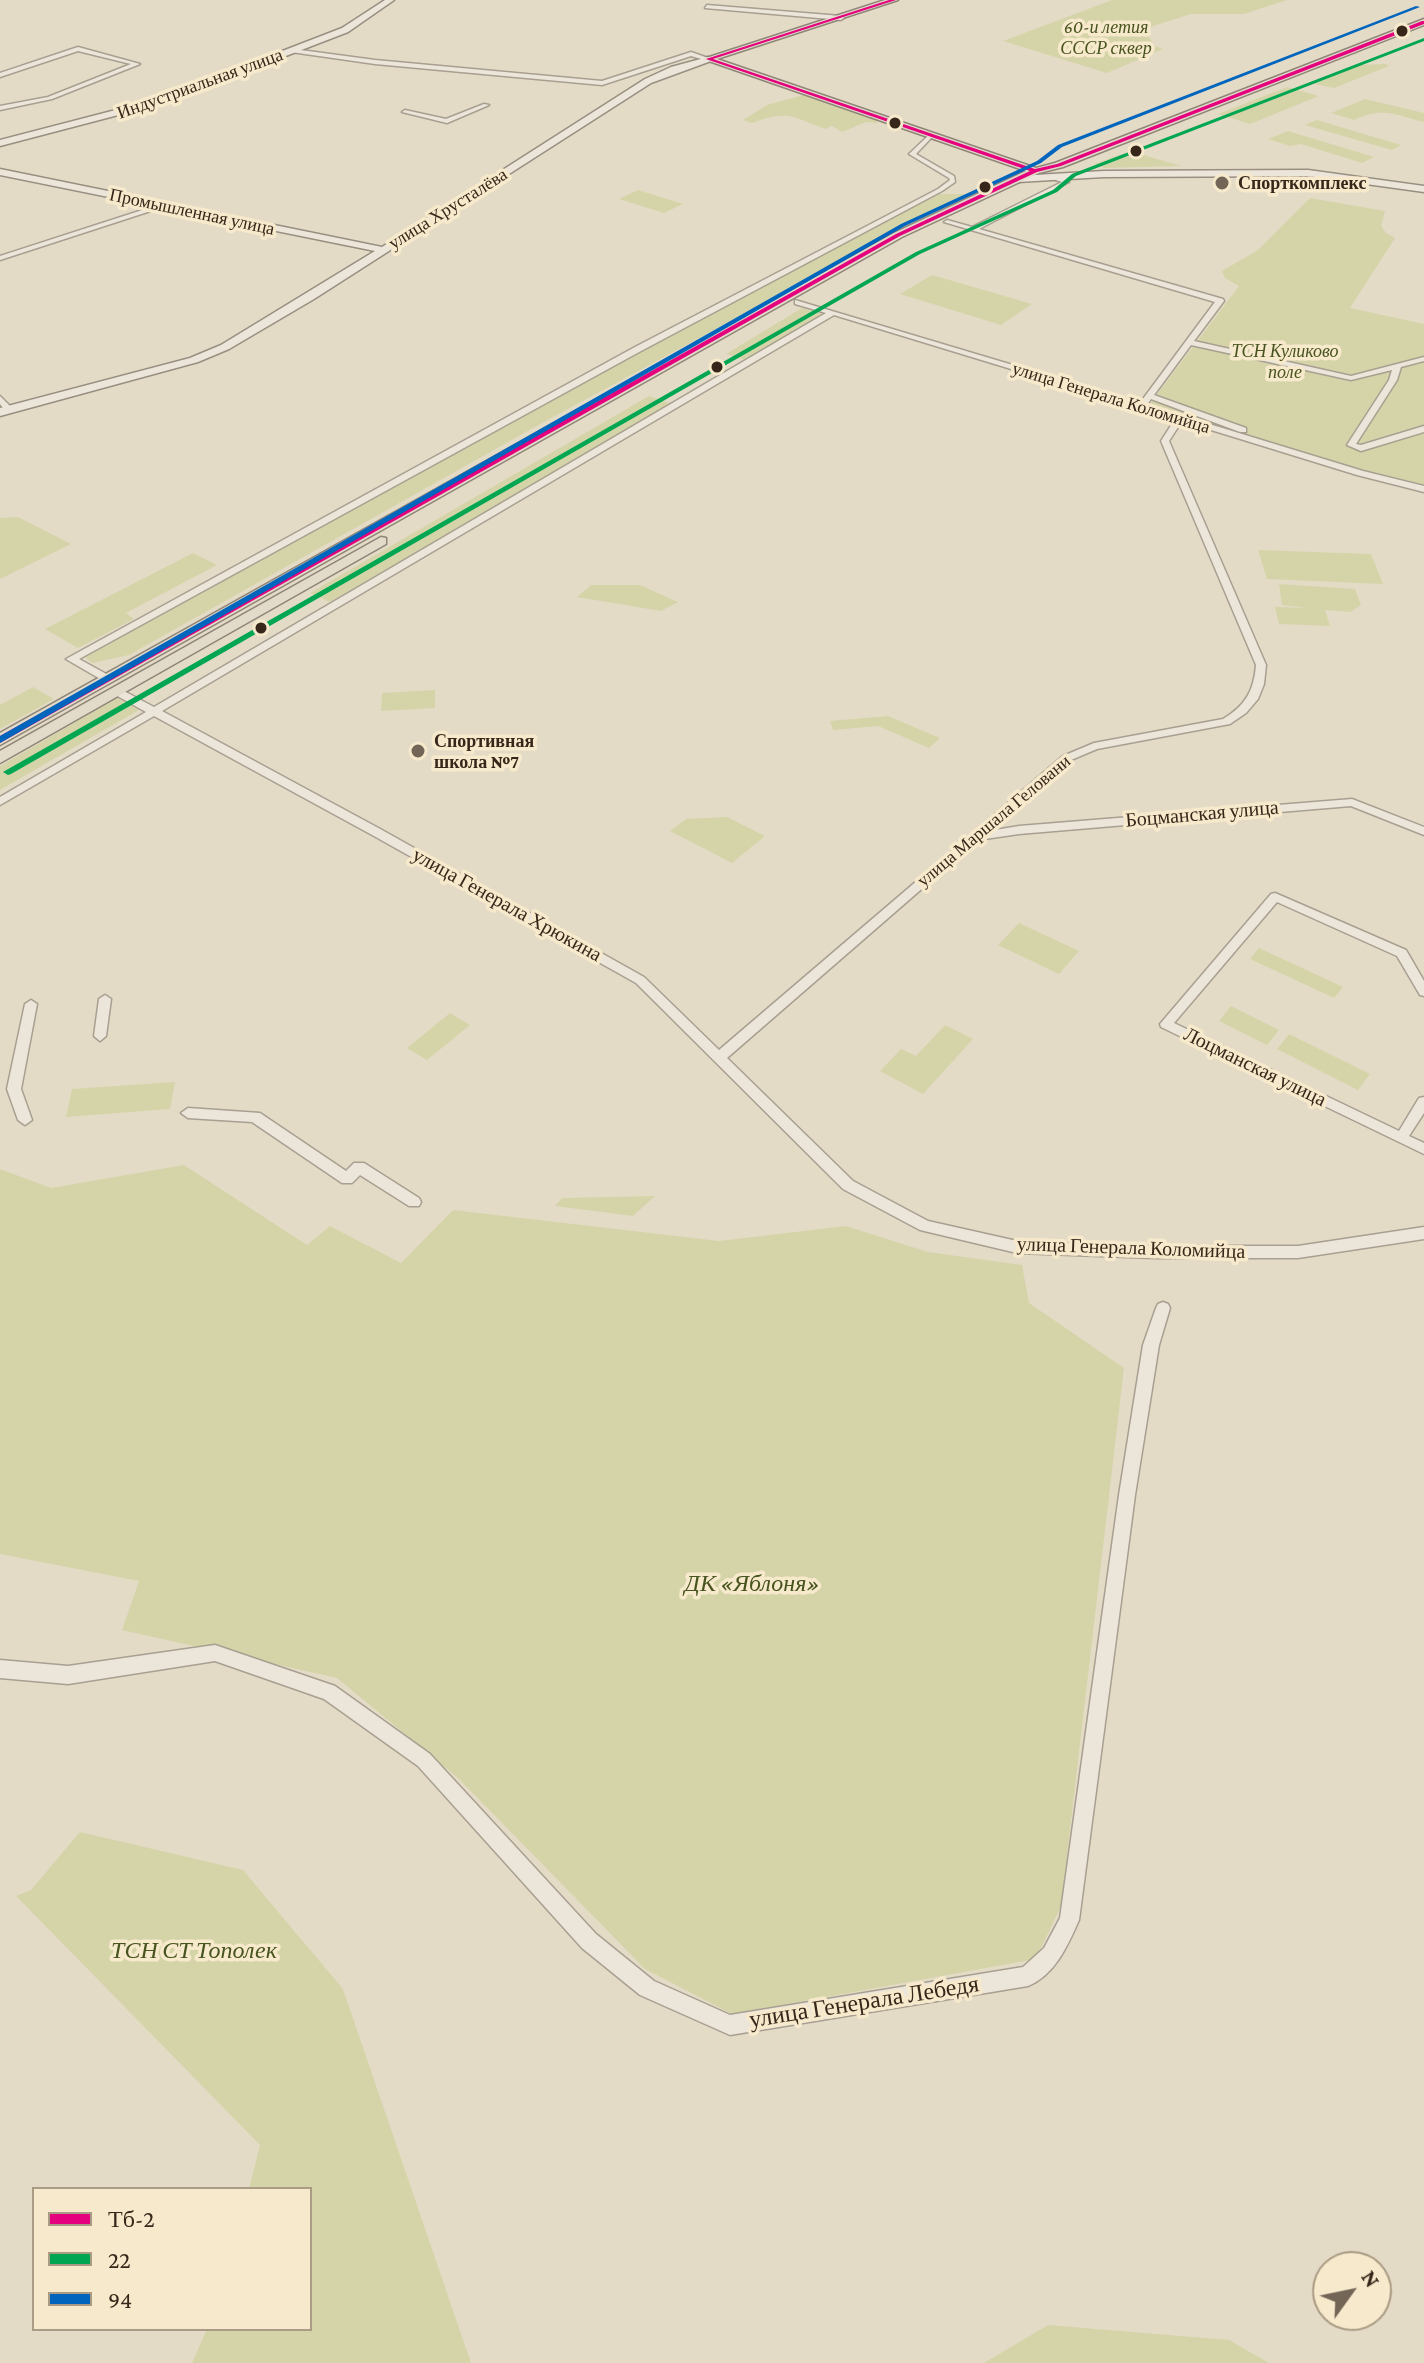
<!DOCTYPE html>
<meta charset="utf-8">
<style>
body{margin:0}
#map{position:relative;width:1424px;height:2363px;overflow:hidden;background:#e4dbc7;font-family:"Crimson Pro",serif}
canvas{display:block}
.legend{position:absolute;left:32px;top:2187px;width:280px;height:144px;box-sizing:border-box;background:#f7e9cb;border:2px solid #aa9b84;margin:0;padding:10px 14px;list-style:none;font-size:24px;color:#36271a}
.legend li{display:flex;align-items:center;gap:16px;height:40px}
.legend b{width:40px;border:2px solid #aa9b84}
.north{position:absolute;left:1312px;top:2251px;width:80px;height:80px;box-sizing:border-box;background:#f7e9cb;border:2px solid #aa9b84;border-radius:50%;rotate:57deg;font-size:22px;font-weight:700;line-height:32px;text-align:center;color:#36271a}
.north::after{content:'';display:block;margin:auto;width:28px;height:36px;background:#736657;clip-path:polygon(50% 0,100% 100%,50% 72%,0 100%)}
</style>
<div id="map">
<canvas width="1424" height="2363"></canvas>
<ul class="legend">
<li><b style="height:10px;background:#e5007d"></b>Тб-2</li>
<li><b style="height:10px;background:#00a651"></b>22</li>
<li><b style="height:10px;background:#0065bd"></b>94</li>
</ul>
<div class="north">N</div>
</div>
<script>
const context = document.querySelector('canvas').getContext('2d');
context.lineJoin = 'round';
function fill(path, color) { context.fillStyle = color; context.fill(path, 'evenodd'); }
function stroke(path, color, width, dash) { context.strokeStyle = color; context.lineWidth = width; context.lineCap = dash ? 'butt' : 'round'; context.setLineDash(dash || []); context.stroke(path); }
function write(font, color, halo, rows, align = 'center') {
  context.font = font + ' "Crimson Pro",serif'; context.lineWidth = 7; context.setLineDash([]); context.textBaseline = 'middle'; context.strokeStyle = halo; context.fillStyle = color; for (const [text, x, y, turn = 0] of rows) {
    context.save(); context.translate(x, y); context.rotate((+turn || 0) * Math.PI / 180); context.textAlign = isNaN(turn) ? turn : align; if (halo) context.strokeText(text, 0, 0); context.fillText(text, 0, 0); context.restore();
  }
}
fill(new Path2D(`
 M1112,0H1287L1244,14H1191L1147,28L1145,31L1155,46L1163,49L1107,73L1003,41Z
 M1386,64L1389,66L1334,88L1314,84L1359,65Z
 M1287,87L1319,96L1250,124L1218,114Z
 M804,95L877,120V123L866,122L842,132L832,126L825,129C791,116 788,110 752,123L743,120L767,105Z
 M1365,99L1424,113V122C1396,115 1382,106 1354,120L1331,113Z
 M1317,120L1401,145L1392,150L1305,125Z
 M1288,131L1374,157L1362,163L1301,144L1290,146L1268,139Z
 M1122,154L1128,157L1140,154L1181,166L1105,168L1094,164Z
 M638,190L683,204L664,213L619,199Z
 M938,194H966L542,423L129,655L92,663L85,657L773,279Z
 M1310,198L1385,211L1381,226L1386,233L1395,238L1350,308L1424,324V486L1374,474L1149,405L1239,286L1225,278L1222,271L1258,250Z
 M932,275L1032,304L1001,325L900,294Z
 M802,308L822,314L746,360L726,354Z
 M649,396L672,404L330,602L310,593Z
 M18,517L71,544L0,579V518Z
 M1258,550L1371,554L1383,584L1267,579Z
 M193,553L217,565L126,613L134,619L78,648L45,629Z
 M1279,584L1355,589L1361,605L1351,612L1325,610L1330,626L1279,624L1275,607L1307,608L1282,605Z
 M591,585H640L678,602L661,611L577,597Z
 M33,687L54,699L0,729V705Z
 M435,690V708L381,711L382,693Z
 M117,698L139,710L0,790V766Z
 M888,716L940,738L929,748L878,726L833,730L830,721Z
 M727,817L765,836L732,863L670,831L686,819Z
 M1019,923L1079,951L1059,974L998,945Z
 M1259,948L1343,987L1334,998L1250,959Z
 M1231,1006L1279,1030L1267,1045L1219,1021Z
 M450,1013L470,1025L427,1060L407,1048Z
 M945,1025L973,1039L923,1094L880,1071L901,1049L916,1056Z
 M1289,1034L1370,1074L1358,1090L1277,1049Z
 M175,1082L170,1109L66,1117L72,1089Z
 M184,1165L307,1245L330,1226L401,1263L453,1210L719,1241L846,1226L928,1252L1022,1265L1029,1303L1124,1368L1061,1906L1036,1959L732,2014L645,1969L458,1778L337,1678L122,1630L139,1581L0,1554V1169L51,1188Z
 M655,1196L633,1216L555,1206L562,1198Z
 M80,1832L243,1870L343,1989L471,2363H192L207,2329H310V2189H249L260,2145L16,1896L31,1890Z
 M1048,2325L1229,2340L1269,2363H984Z`), '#d5d4a8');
const street = new Path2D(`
 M707,5L841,16L844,18L841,20L705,8Z
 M78,47L140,64L52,99L0,110V106L48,97L131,64L78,51L0,77V73Z
 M293,49L375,60L602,81L691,52L711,59L708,61L691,56L602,85L375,64L291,52Z
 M484,104L489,105L447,123L402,112L405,110L446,119Z
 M931,133L933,136L916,154L954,176L955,182L942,191L641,351L79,659L110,676V680H102L66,659L635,347L938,189L950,180L949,178L909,154Z
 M1046,175L1064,177L1069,182L979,229L1223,299L1224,301L1194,341L1351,376L1424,357V361L1401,367L1397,380L1356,444L1361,445L1424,426V432L1361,451L1347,445L1389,380L1392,370L1351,380L1191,345L1154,395L1246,428V432H1240L1151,399L1147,405L1363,471L1424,486V492L1357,475L1182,421L1169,441L1266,665L1264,684L1258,699L1246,713L1230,724L1097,749L1071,760L989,831L1019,826L1352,799L1424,827V835L1351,806L1019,834L978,840L727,1058L853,1181L928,1221L1017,1241L1155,1246H1298L1424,1227V1239L1298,1258H1155L1017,1253L920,1230L843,1189L636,983L374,836L154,716L0,805V797L146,712L112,693V689H120L154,707L826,313L795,304V300L1140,403L1215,302L944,222L947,220L972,227L1062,182L1046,177ZM834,315L1175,419L1161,441L1256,665C1254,691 1245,706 1223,719L1094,743L1063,756L719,1050L644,977L382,830L162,711Z
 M161,204L163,207L0,260V256Z
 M0,396L12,408V412H6L0,404Z
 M1275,893L1406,950L1424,981V996L1420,995L1397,956L1277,902L1174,1023L1399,1131L1419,1098L1424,1097V1113L1409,1136L1424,1143V1154L1161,1027L1160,1024L1271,894Z
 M105,995L111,999L106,1036L100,1041L94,1036L99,999Z
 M31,1000L37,1004L21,1089L32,1120L25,1125L18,1120L7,1089L25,1004Z
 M188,1108L260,1113L346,1171L354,1163H364L419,1198L421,1202L419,1206H409L360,1175L352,1183H342L252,1122L188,1118L181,1113Z
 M1163,1302L1168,1304L1170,1308L1159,1345L1135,1495L1079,1920C1068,1945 1055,1975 1028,1986L730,2035L640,1995L582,1948L418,1766L324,1699L215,1661L68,1684L0,1678V1660L68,1666L215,1645L335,1686L430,1754L596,1934L654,1981L730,2015L1023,1967L1044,1948L1060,1918L1119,1495L1143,1345L1156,1308L1158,1304Z`);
const secondary = new Path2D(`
 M385,0H394L348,32L164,103L0,146V140L158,99L342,28Z
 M708,57L711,61L651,83L314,299L229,349L198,362L0,416V408L190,358L221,345L375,251L0,175V169L382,247L645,79L671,67Z
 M1308,170L1424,186V192L1308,176L1104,177L1018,182L1013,179L1018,176L1104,171Z`);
const primary = new Path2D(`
 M885,0H898L717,59L1036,168L1055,163L1424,19V25L1063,167L1039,173L902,237L0,745V733L894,233L1026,171L703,59Z
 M381,537L386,538V544L0,763V751Z`);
stroke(street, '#a89f91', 3);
stroke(secondary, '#988f81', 3);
stroke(primary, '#8e8578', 3);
fill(street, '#ece6da');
fill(secondary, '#ece6da');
fill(primary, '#e3dbca');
fill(new Path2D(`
 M889,0H896L713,59L1035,169L1057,164L1422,21H1424V24L1061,166L1037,172L900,236L0,743V736L896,234L1030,171L706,59Z`), '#e5007d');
fill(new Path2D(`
 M1424,38V41L1076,176L1057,192L920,254L11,774L8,775L3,772L916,252L1053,190L1072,174Z`), '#00a651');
fill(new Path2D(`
 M1416,6L1420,7L1062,147L1041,163L905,226L0,743V736L901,224L1037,161L1058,145Z`), '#0065bd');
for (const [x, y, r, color] of [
 [1402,31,7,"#36271a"],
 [895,123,7,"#36271a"],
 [1136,151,7,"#36271a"],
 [1222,183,8,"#736657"],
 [985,187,7,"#36271a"],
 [717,367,7,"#36271a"],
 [261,628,7,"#36271a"],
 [418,751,8,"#736657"]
]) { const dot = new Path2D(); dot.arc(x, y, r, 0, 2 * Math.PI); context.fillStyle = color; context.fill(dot); stroke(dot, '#f7e9cb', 3); }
write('italic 18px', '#48541f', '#f7e9cb', [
 ["60-и летия",1106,27],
 ["СССР сквер",1106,48],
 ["ТСН Куликово",1285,351],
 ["поле",1285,372]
]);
write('18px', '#36271a', '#f7e9cb', [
 ["Индустриальная улица",200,84,-20],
 ["улица Хрусталёва",448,209,-32],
 ["Промышленная улица",192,212,12],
 ["улица Генерала Коломийца",1111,398,17],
 ["улица Маршала Геловани",994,821,-40]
]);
write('bold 18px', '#36271a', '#f7e9cb', [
 ["Спорткомплекс",1238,183],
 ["Спортивная",434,741],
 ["школа №7",434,762]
], 'left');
write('20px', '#36271a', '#f7e9cb', [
 ["Боцманская улица",1202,814,-5],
 ["улица Генерала Хрюкина",507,905,29],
 ["Лоцманская улица",1255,1067,26],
 ["улица Генерала Коломийца",1131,1248,2]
]);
write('italic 24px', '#48541f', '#f7e9cb', [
 ["ДК «Яблоня»",752,1584],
 ["ТСН СТ Тополек",194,1951]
]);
write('24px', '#36271a', '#f7e9cb', [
 ["улица Генерала Лебедя",864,2002,-9]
]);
</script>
